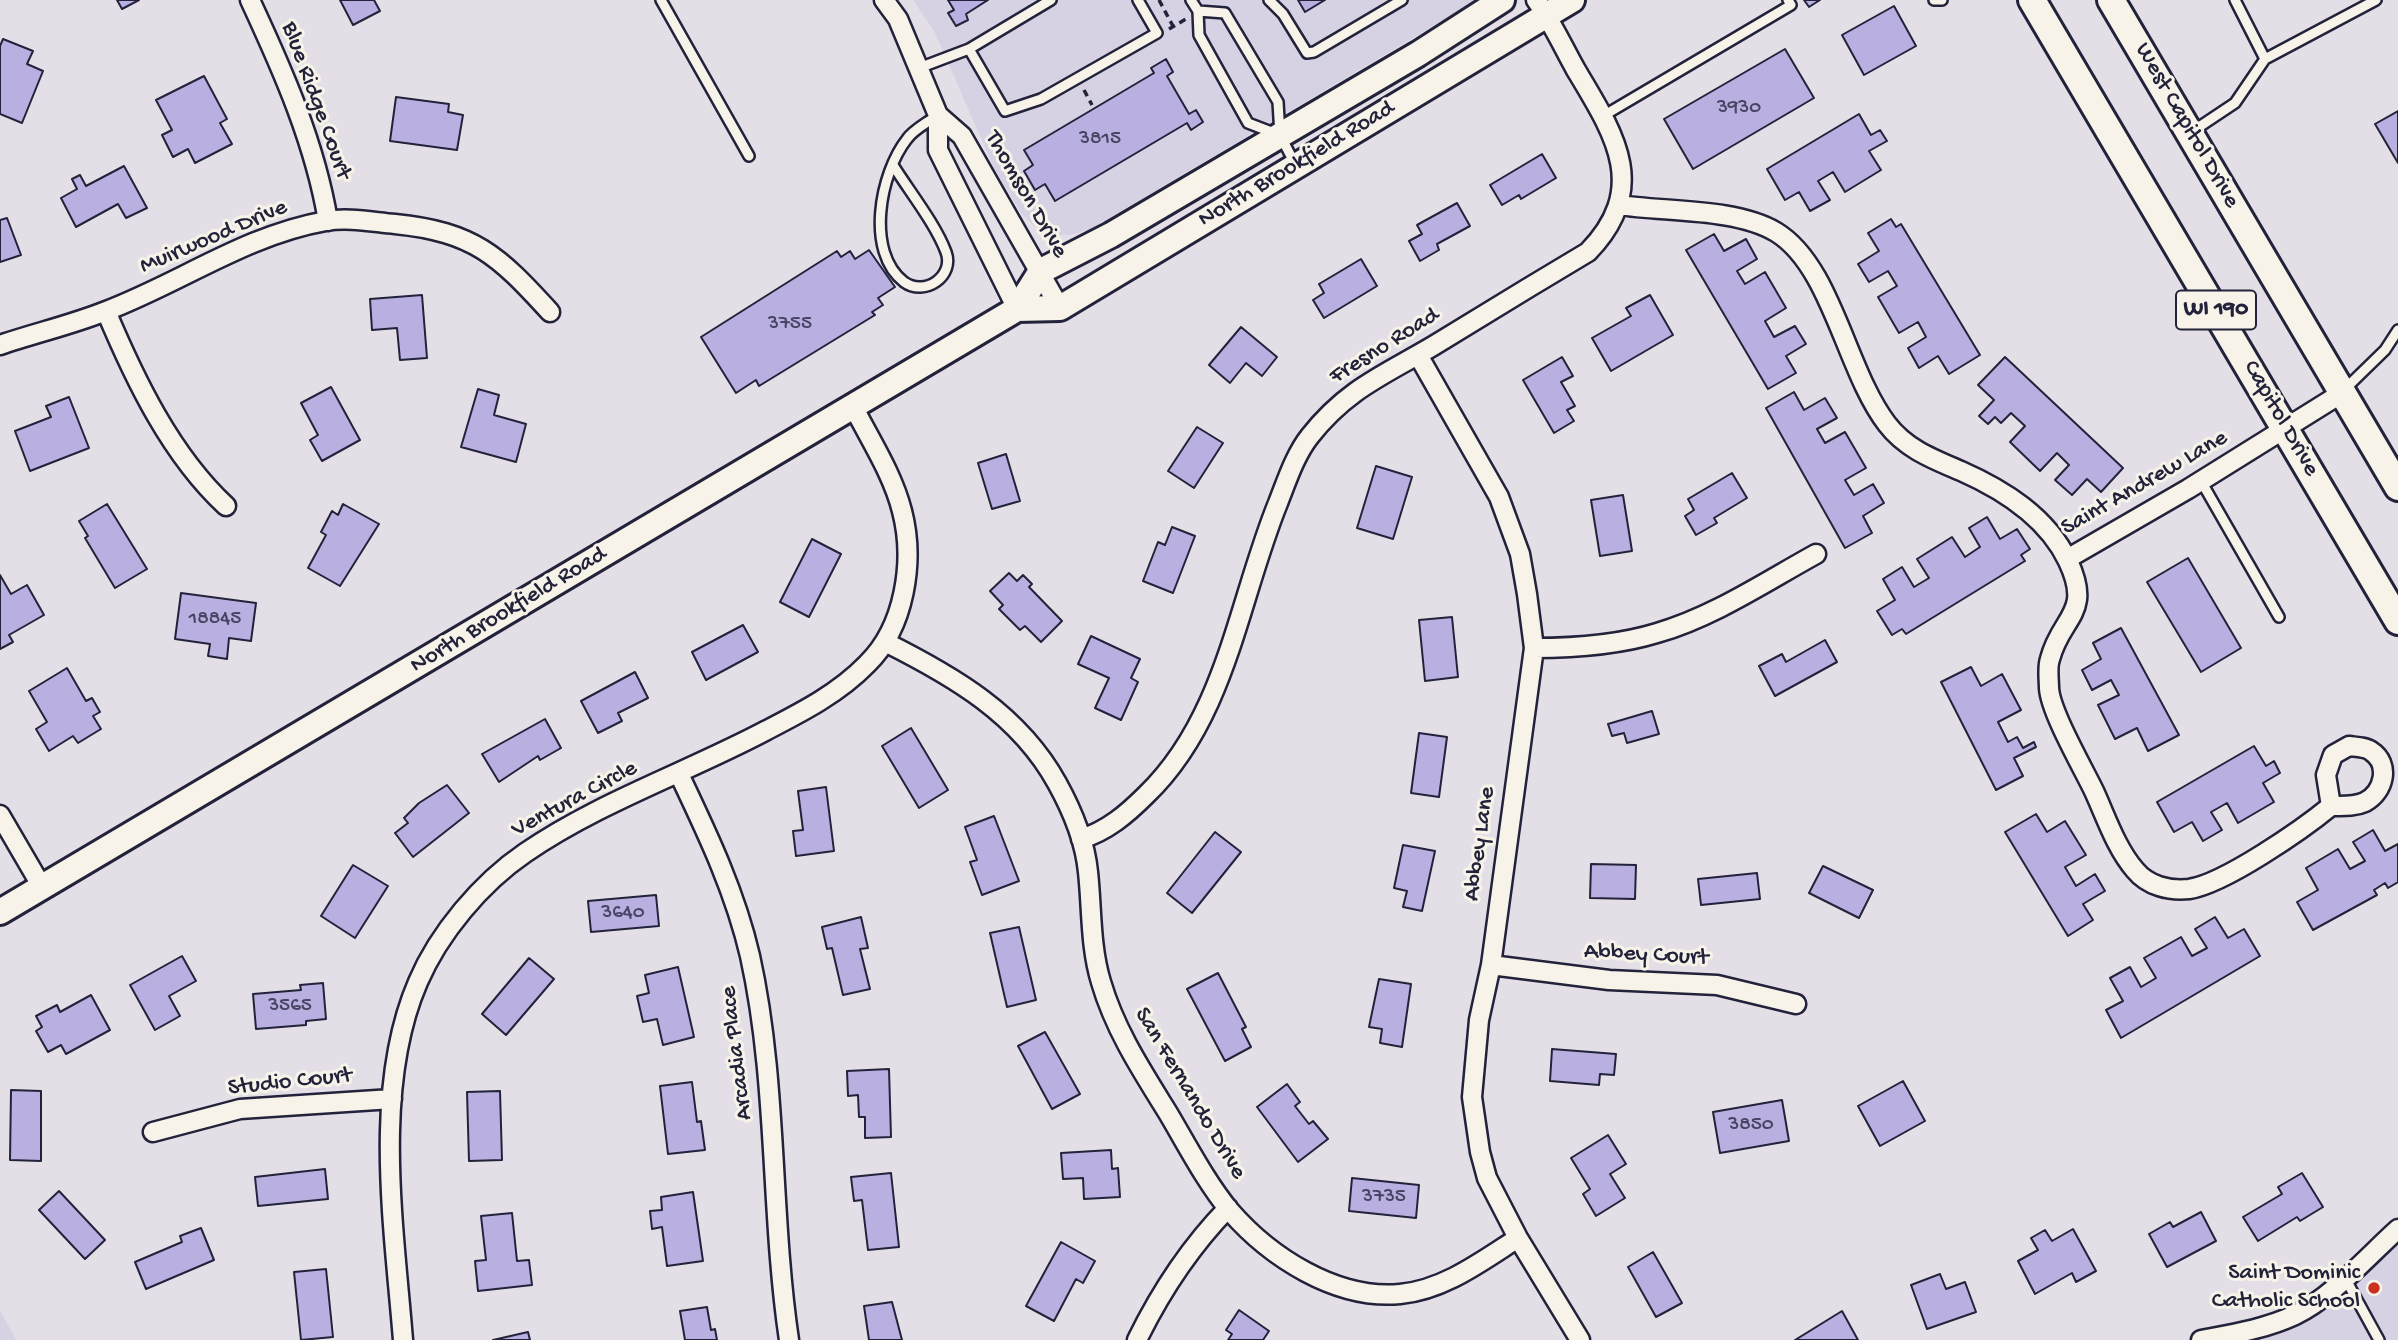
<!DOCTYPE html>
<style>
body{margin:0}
canvas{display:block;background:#e4dfe6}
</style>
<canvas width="2398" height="1340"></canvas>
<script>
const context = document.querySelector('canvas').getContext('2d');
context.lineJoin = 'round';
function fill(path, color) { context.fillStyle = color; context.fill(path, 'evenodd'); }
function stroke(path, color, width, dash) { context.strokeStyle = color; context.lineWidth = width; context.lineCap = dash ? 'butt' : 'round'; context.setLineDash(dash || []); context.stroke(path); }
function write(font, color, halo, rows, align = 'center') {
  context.font = font + ' "Gochi Hand",sans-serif'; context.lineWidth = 6; context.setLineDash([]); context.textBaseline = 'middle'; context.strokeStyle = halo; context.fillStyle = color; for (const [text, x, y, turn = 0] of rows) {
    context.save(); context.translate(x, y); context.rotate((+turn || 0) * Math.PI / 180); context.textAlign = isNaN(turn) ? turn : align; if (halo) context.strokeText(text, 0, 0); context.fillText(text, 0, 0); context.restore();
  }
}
fill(new Path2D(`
 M913,0H1477L1089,230L1070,235H1051L1034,226L1021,213L994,168L935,33Z
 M2398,1242V1340H2262L2312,1317L2365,1275Z
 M0,1310L16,1340H0Z`), '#d7d1e4');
const building = new Path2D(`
 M117,0H139L122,9Z
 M340,0H374L380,11L353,25Z
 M948,0H988L966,14L968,20L956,26L948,13L954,10Z
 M1298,0H1325L1305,12Z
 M1804,0H1820L1809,7Z
 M1894,6L1916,46L1864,75L1842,35Z
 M3,39L33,51L27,64L43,71L22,123L0,114V46Z
 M1785,49L1814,98L1693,169L1664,119Z
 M1166,59L1173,72L1167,76L1189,114L1196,110L1203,122L1191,130L1187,123L1055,201L1045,184L1035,190L1024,171L1033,165L1024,150L1154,73L1151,68Z
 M204,76L227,119L220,123L232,144L195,163L188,149L173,157L162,135L172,130L156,100Z
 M396,97L449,104L448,112L463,115L457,150L390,141Z
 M2398,111V163L2375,124Z
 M1859,114L1871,135L1880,130L1887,141L1869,151L1881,170L1845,192L1833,172L1818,181L1830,200L1810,211L1799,192L1785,200L1767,169Z
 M1542,154L1556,178L1521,199L1519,195L1502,205L1490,185Z
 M124,166L147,208L126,218L118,204L76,227L61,198L77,189L72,179L80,175L86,186Z
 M1457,203L1470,226L1437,244L1439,250L1420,261L1409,241L1422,234L1417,225Z
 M7,218L21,255L0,262V220Z
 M1891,219L1896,227L1901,224L1980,355L1949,374L1938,356L1919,368L1908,348L1926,337L1918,322L1899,333L1878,297L1897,286L1888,271L1869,282L1858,264L1879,251L1868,233Z
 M1714,234L1724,251L1746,239L1757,259L1737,271L1745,284L1765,272L1786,308L1765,321L1774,337L1795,326L1806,344L1786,356L1796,373L1768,389L1686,250Z
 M869,250L895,287L878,298L883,305L872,312L875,315L759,386L756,380L736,393L701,337L837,251L841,257L850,251L855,259Z
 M1361,259L1377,286L1324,318L1313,300L1324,293L1319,284Z
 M422,295L427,358L400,360L397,328L372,330L370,299Z
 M1650,295L1673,335L1611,371L1592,338L1631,316L1626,308Z
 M1241,327L1277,357L1262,376L1246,363L1230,383L1209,365Z
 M1562,357L1573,376L1561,382L1575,406L1567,410L1574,421L1554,433L1523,380Z
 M2005,357L2123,468L2101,492L2087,479L2072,495L2055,480L2069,465L2057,453L2040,471L2010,442L2025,426L2011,413L2001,423L1995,417L1988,424L1979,416L1994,400L1978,385Z
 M331,387L360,440L322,461L310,440L318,435L301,403Z
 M478,389L499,395L494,415L526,424L516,462L461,447Z
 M1794,392L1804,410L1825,398L1837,418L1817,429L1825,443L1845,432L1866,468L1845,480L1854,495L1873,484L1884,503L1863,516L1872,533L1845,548L1766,408Z
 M69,397L89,448L30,471L15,431L51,417L46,406Z
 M1197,427L1223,443L1194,488L1168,471Z
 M1006,454L1020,501L992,509L978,463Z
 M1376,466L1412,477L1393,539L1357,528Z
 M1732,473L1747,498L1714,518L1717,523L1696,535L1685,516L1694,510L1688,499Z
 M1623,495L1632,551L1600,556L1591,500Z
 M107,504L147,569L115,588L85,538L88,536L79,521Z
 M343,504L379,524L340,586L308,568L326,535L321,532L332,511L338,515Z
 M1987,517L2000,539L2017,529L2030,549L2021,555L2025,561L1906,634L1902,629L1892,635L1877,611L1895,600L1883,579L1902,567L1914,587L1929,578L1917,559L1952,537L1965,557L1980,547L1969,528Z
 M1172,527L1195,536L1173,593L1143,581L1158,542L1165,545Z
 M812,539L841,554L809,617L780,602Z
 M2188,558L2241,648L2201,672L2147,582Z
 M1009,573L1017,581L1023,575L1032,584L1029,587L1062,621L1041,642L1025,626L1020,630L999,609L1003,605L990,591Z
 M0,575L11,594L27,585L44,615L9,635L13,642L0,649Z
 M181,593L256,603L251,641L229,638L227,659L208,656L210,644L175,639Z
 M1452,617L1458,677L1425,681L1419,620Z
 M743,625L758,652L706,680L692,652Z
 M2121,628L2179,735L2148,751L2137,728L2115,739L2098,705L2119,695L2111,680L2092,690L2082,670L2101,659L2093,643Z
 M1091,636L1140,659L1131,678L1138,682L1121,720L1095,708L1109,678L1078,664Z
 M1825,640L1837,662L1775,696L1759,666L1782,654L1786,662Z
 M1971,667L1981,686L2002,674L2021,710L1998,722L2008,742L2017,737L2023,748L2034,742L2036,747L2014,758L2023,776L1996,790L1941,682Z
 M67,668L86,701L92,698L100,712L93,716L101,729L78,743L73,736L49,751L36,729L47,722L29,691Z
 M635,672L648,698L618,713L622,721L598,733L581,701Z
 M1652,711L1659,734L1627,743L1624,733L1612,736L1608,724Z
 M545,719L561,748L540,760L538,756L499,782L482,754Z
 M911,728L948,790L919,808L882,746Z
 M1419,733L1447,737L1439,797L1411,793Z
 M2254,746L2266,766L2274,761L2280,773L2263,783L2274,802L2238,823L2227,803L2211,812L2222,830L2203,841L2192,822L2174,832L2157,802Z
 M447,785L469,813L413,857L395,833L408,823L404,818L419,803Z
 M826,787L834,851L796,856L793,831L803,830L798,791Z
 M2036,814L2047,832L2065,821L2086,855L2065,867L2076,886L2095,874L2105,891L2083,904L2093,920L2068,936L2005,832Z
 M994,816L1019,881L982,895L970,862L977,860L965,827Z
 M2373,830L2385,851L2398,844V882L2388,888L2385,883L2374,890L2377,895L2313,930L2297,902L2318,890L2306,868L2338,849L2350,869L2365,861L2353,842Z
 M1215,832L1241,852L1192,913L1167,893Z
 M1403,845L1435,851L1422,911L1403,907L1407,891L1394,888Z
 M1591,864L1636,865L1635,899L1590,898Z
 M353,865L388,886L355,938L321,916Z
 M1823,866L1873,890L1859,918L1809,893Z
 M1757,873L1760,899L1701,905L1698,879Z
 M656,895L659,926L591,932L588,901Z
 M861,917L868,948L860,949L870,989L843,995L832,948L827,949L822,927Z
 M2215,917L2228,938L2244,929L2260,956L2121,1038L2106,1010L2123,1001L2110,978L2130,967L2141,987L2156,978L2144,958L2181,937L2192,956L2207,948L2195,929Z
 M1019,927L1036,1000L1007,1007L990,933Z
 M182,956L196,981L169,996L180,1016L155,1030L130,985Z
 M529,958L554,979L506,1035L482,1014Z
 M678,967L694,1037L663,1045L657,1019L643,1022L637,996L649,993L645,975Z
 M1218,973L1246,1027L1242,1029L1251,1047L1225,1061L1187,989Z
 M1379,979L1411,984L1402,1047L1380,1043L1382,1029L1369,1027Z
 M323,983L326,1019L306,1021V1025L256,1029L253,994L301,990L300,985Z
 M91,995L110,1030L66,1054L61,1045L48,1052L36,1031L42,1027L36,1016L57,1005L60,1012Z
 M1045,1032L1080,1094L1052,1109L1018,1046Z
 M1552,1049L1616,1054L1614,1075L1600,1074L1599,1085L1550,1081Z
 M889,1069L891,1137L865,1138V1117H859L858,1095L848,1096L847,1071Z
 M1903,1081L1925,1121L1880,1146L1858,1106Z
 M692,1082L697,1122L701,1121L705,1150L668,1154L660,1086Z
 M1287,1084L1300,1102L1295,1106L1309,1124L1313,1121L1328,1139L1298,1162L1257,1107Z
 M11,1090L41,1091V1161L10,1160Z
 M500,1091L502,1160L469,1161L467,1092Z
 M1782,1100L1789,1141L1720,1153L1713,1112Z
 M1608,1135L1626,1164L1610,1174L1625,1198L1596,1216L1583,1194L1590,1189L1571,1158Z
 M1111,1150L1112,1169L1118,1168L1120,1197L1084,1199L1083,1178L1063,1179L1061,1153Z
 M325,1169L328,1199L258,1206L255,1177Z
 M891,1173L899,1247L868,1250L862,1200L854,1201L851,1177Z
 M2302,1173L2323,1207L2300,1221L2297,1217L2258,1241L2243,1217L2282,1194L2278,1187Z
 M1352,1178L1419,1185L1416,1218L1349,1211Z
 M59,1191L105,1240L85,1259L39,1210Z
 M693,1192L703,1261L667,1266L662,1227L652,1229L650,1211L662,1210L661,1197Z
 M2201,1212L2216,1241L2167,1267L2149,1234L2170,1222L2173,1227Z
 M512,1213L517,1261L529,1260L532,1285L478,1291L475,1261L486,1260L481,1216Z
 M201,1228L214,1260L146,1289L135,1262L182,1242L180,1236Z
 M2073,1229L2096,1271L2076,1282L2072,1273L2035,1294L2018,1261L2038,1250L2031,1238L2045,1230L2052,1241Z
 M1061,1242L1095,1261L1083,1283L1076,1279L1054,1321L1026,1306Z
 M1653,1252L1682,1303L1656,1317L1628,1267Z
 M326,1269L333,1337L301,1340L294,1272Z
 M1940,1274L1946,1289L1965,1282L1976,1312L1927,1329L1911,1285Z
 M892,1302L902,1340H869L864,1306Z
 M707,1307L711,1330L715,1329L717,1340H685L680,1311Z
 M1239,1310L1269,1331L1263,1340H1228L1232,1334L1226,1330Z
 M1842,1311L1858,1340H1795Z
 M528,1332L530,1340H493Z`);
fill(building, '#b9afe0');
stroke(building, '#22223b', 2);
const lane = new Path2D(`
 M661,0L749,156
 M1191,0L1198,11
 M1269,0L1283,14L1307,53L1314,52L1402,0
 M1934,0H1942
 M2235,0L2265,59
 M969,49L1005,111L1041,99L1157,33L1138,0
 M919,68L969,49L1051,0
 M1603,116L1791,5L1788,0
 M2193,131L2235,103L2265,59L2376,0
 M1274,133L1248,123L1199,35L1198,11L1225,13L1278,102L1280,135L1295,164
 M893,165C909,191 935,223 946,252C955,276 925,297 904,282C865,252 880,173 907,139C913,130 927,123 936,116
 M2345,389L2385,350L2398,330
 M2201,481L2279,617
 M2345,1278L2379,1340`);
const street = new Path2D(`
 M250,0C283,71 315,143 328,221
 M884,0L898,19L938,115V150L1017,309
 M938,115L962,136L1060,308
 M1619,205C1665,212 1736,208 1776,232C1832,266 1846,371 1887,424C1906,449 1933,459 1961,471C2004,490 2047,517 2068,561C2093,614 2061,616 2050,659C2047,667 2049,680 2049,688C2050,711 2083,768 2094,791C2106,817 2116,848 2135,870C2148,886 2169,891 2189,889C2224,884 2303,829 2331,806
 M106,311C135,380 171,455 226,506
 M0,345C35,333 71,325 106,311C180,283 246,235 326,221C348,217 372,222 395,224C474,232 498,255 550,312
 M1418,355L1499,497L1520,554L1527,594L1534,648L1491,965L1479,1020L1472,1097L1480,1152L1487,1178L1518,1238L1580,1340
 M2067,559L2188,489L2342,393
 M885,642C953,676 1019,714 1057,783C1072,810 1085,841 1088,872C1092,908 1090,946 1101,982C1115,1030 1142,1071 1168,1113C1187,1145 1206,1182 1230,1211C1270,1257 1336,1300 1400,1294C1444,1290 1482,1261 1518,1238
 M1534,648C1574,648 1618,645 1657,633C1713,617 1765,582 1816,554
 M2349,746C2356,747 2366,747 2371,751C2391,764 2384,792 2365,802C2354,807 2343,806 2331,806L2326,775L2333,755Z
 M679,774C707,833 735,891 750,956C778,1082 770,1212 789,1340
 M0,815L42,887
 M1081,839C1107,831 1127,814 1146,795C1226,718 1238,601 1278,503C1287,480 1295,455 1310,436C1347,389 1384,375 1433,346C1485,314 1536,283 1588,252C1650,188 1615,135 1576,70C1563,47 1552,22 1536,0
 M1491,965L1609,980L1717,985L1796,1004
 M153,1132L240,1109L392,1099
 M403,1340C394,1227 372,1088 418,982C439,933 481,883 525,853C599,802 688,772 767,730C802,712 839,693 867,664C905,627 915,561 902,511C893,475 871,441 854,408
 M1137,1340C1161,1291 1190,1247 1228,1208
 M2201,1340C2233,1334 2265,1329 2295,1315C2331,1298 2368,1256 2398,1229`);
const secondary = new Path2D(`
 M1017,309L1060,308L1572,0
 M0,912L1017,309L1041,271L1111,235L1418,54L1502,0`);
const primary = new Path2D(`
 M2032,0L2398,621
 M2111,0L2398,487`);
stroke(lane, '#22223b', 14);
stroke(street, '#22223b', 23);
stroke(secondary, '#22223b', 30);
stroke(primary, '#22223b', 32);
stroke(new Path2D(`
 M1159,0L1174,28
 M1169,29L1186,19
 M1084,90L1092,105`), '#22223b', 3.5, [7, 5]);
stroke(lane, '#f7f3e8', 9);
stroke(street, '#f7f3e8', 18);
stroke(secondary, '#f7f3e8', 24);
stroke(primary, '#f7f3e8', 26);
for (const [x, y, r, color] of [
 [2374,1288,7,"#c8321e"]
]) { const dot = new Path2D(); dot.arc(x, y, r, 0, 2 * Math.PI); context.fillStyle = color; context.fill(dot); stroke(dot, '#f7f3e8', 2.5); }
write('21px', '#484564', null, [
 ["3930",1739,109],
 ["3815",1100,140],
 ["3755",790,325],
 ["18845",215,620],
 ["3640",623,914],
 ["3565",290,1007],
 ["3850",1751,1126],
 ["3735",1384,1198]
]);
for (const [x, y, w] of [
 [2216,310,80]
]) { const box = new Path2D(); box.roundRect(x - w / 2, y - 19.5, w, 39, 5); context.fillStyle = '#f7f3e8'; context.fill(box); stroke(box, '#22223b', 2); }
write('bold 23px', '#22223b', null, [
 ["WI 190",2216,310]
]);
write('24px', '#22223b', '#f7f3e8', [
 ["Blue Ridge Court",315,101,70],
 ["West Capitol Drive",2186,126,60],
 ["North Brookfield Road",1297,165,-31],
 ["Thomson Drive",1025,195,60],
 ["Muirwood Drive",214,238,-23],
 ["Fresno Road",1385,347,-32],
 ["Capitol Drive",2280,419,60],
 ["Saint Andrew Lane",2145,484,-30],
 ["North Brookfield Road",509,611,-31],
 ["Ventura Circle",575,800,-28],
 ["Abbey Lane",1481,844,-82],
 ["Abbey Court",1646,956,3],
 ["Arcadia Place",738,1053,-97],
 ["Studio Court",290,1083,-6],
 ["San Fernando Drive",1189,1094,59]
]);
write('24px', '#22223b', '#f7f3e8', [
 ["Saint Dominic",2360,1274],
 ["Catholic School",2360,1302]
], 'right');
</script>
